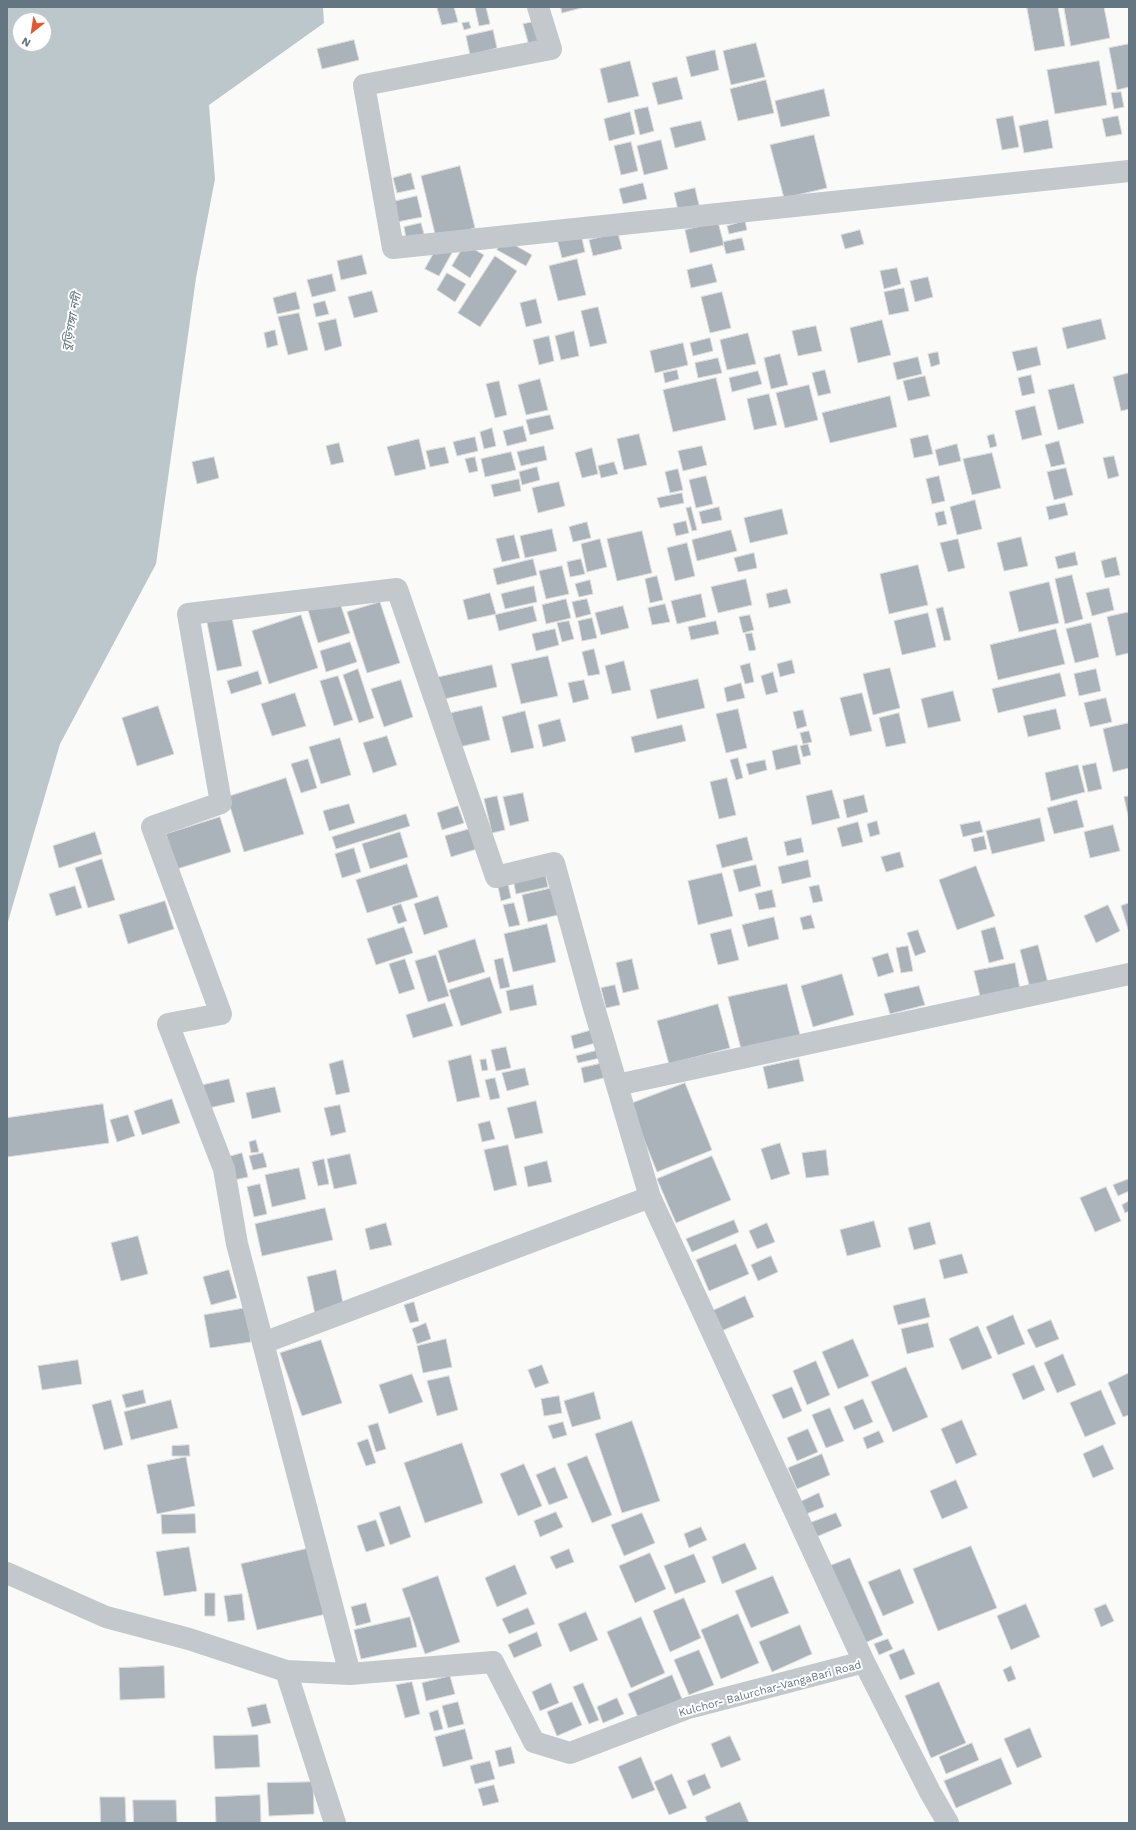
<!DOCTYPE html>
<meta charset="utf-8">
<style>
body{margin:0}
#map{position:relative;width:1136px;height:1830px;overflow:hidden;background:#fafaf8;font-family:"Work Sans",sans-serif}
canvas{display:block}
.frame{position:absolute;inset:0;border:8px solid #657683;pointer-events:none}
.north{position:absolute;left:12px;top:12px;width:40px;height:40px;box-sizing:border-box;background:#fff;border:1px solid #c1c8cd;border-radius:50%;rotate:210deg;font-size:11px;font-weight:700;line-height:16px;text-align:center;color:#657683}
.north::after{content:'';display:block;margin:auto;width:14px;height:18px;background:#e4572e;clip-path:polygon(50% 0,100% 100%,50% 72%,0 100%)}
</style>
<div id="map">
<canvas width="1136" height="1830"></canvas>
<div class="frame"></div>
<div class="north">N</div>
</div>
<script>
const context = document.querySelector('canvas').getContext('2d');
context.lineJoin = 'round';
function fill(path, color) { context.fillStyle = color; context.fill(path, 'evenodd'); }
function stroke(path, color, width, dash) { context.strokeStyle = color; context.lineWidth = width; context.lineCap = dash ? 'butt' : 'round'; context.setLineDash(dash || []); context.stroke(path); }
function write(font, color, halo, rows, align = 'center') {
  context.font = font + ' "Work Sans","Noto Sans Bengali",sans-serif'; context.lineWidth = 4; context.setLineDash([]); context.textBaseline = 'middle'; context.strokeStyle = halo; context.fillStyle = color; for (const [text, x, y, turn = 0] of rows) {
    context.save(); context.translate(x, y); context.rotate((+turn || 0) * Math.PI / 180); context.textAlign = isNaN(turn) ? turn : align; if (halo) context.strokeText(text, 0, 0); context.fillText(text, 0, 0); context.restore();
  }
}
fill(new Path2D(`
 M7,7H323L324,23L209,105L215,179L196,278L156,564L60,744L7,925ZM20,20H44V44H20Z`), '#bbc7cb');
const building = new Path2D(`
 M437,7H454L458,22L442,25Z
 M486,7L490,24L479,26L475,8Z
 M561,7H585L562,13Z
 M1027,7H1058L1065,46L1035,51Z
 M1064,7H1104L1110,38L1071,46Z
 M538,21L544,46L530,49L523,24Z
 M469,22L471,28L464,30L462,23Z
 M493,30L497,48L470,55L466,36Z
 M354,40L359,60L322,69L317,49Z
 M756,43L765,77L731,85L723,51Z
 M1129,44V87L1117,90L1109,48Z
 M715,50L719,70L691,77L686,57Z
 M630,61L639,96L608,103L600,69Z
 M1099,61L1107,105L1055,114L1047,70Z
 M677,77L683,99L658,105L652,83Z
 M766,80L774,113L738,121L730,89Z
 M824,89L830,116L781,127L775,101Z
 M1121,92L1124,107L1114,109L1111,93Z
 M648,107L654,131L640,135L634,110Z
 M630,112L635,134L609,141L604,119Z
 M1013,116L1019,147L1002,150L996,119Z
 M1118,116L1122,134L1106,137L1102,119Z
 M1048,120L1053,148L1024,153L1019,126Z
 M701,121L706,140L675,148L670,128Z
 M814,135L827,188L784,198L770,145Z
 M661,140L668,169L644,175L637,146Z
 M631,142L638,171L621,175L614,146Z
 M460,166L475,228L436,238L421,176Z
 M411,173L415,189L397,193L393,178Z
 M643,183L647,199L623,204L619,189Z
 M695,188L699,205L678,210L674,193Z
 M417,196L422,217L397,222L392,202Z
 M745,221L747,230L729,234L727,226Z
 M718,222L724,245L690,253L685,230Z
 M421,223L424,234L406,238L404,227Z
 M860,230L864,244L845,249L841,235Z
 M618,233L622,249L593,256L589,240Z
 M581,234L585,252L562,258L557,239Z
 M742,238L745,250L726,254L723,242Z
 M504,239L532,255L526,266L497,250Z
 M439,244L453,251L439,276L425,269Z
 M465,244L484,255L470,278L452,266Z
 M362,255L367,274L341,280L337,261Z
 M495,256L517,271L480,327L458,313Z
 M577,259L586,295L558,301L549,266Z
 M712,264L717,282L691,288L687,270Z
 M897,268L901,284L884,289L880,271Z
 M447,273L466,284L455,302L437,290Z
 M332,274L336,291L312,297L307,280Z
 M928,277L933,297L915,302L910,281Z
 M904,288L909,311L889,315L884,292Z
 M372,291L378,312L354,318L348,297Z
 M296,292L300,309L277,314L273,298Z
 M722,292L731,328L710,333L701,297Z
 M536,299L542,323L526,327L520,303Z
 M325,301L329,314L316,317L313,304Z
 M598,307L607,343L590,347L581,311Z
 M299,313L308,350L288,355L278,317Z
 M336,319L342,346L325,351L318,323Z
 M1101,319L1106,339L1067,349L1062,328Z
 M882,320L891,355L858,363L850,328Z
 M816,326L822,351L798,356L792,331Z
 M275,330L278,345L267,348L264,333Z
 M574,331L579,356L561,360L555,336Z
 M748,333L756,364L727,370L720,340Z
 M549,336L554,361L539,365L533,340Z
 M710,338L713,351L693,356L690,343Z
 M683,343L688,365L655,373L650,351Z
 M1037,347L1041,365L1017,371L1012,352Z
 M938,352L940,364L931,367L928,354Z
 M780,354L788,385L771,389L764,358Z
 M918,357L922,374L897,380L893,363Z
 M718,358L722,373L698,378L695,363Z
 M677,370L679,379L665,383L663,373Z
 M825,370L831,393L818,396L812,373Z
 M758,371L762,384L732,392L729,378Z
 M1129,373V409L1121,411L1113,377Z
 M1031,375L1035,393L1022,396L1018,378Z
 M925,376L930,396L908,401L903,381Z
 M716,378L726,420L673,432L663,390Z
 M540,379L548,410L526,415L518,385Z
 M499,381L507,415L495,418L486,384Z
 M1074,384L1084,423L1058,430L1048,390Z
 M809,385L818,420L785,428L776,393Z
 M769,394L777,425L754,430L747,399Z
 M890,396L897,427L830,443L822,413Z
 M1035,406L1042,435L1022,440L1015,411Z
 M550,415L554,429L530,435L526,420Z
 M523,426L527,441L507,446L503,431Z
 M492,428L496,446L484,449L480,432Z
 M639,434L647,465L624,470L617,439Z
 M994,434L997,446L990,448L987,436Z
 M928,435L933,454L914,458L910,439Z
 M475,437L478,451L457,456L453,442Z
 M419,439L426,469L395,476L387,447Z
 M1059,441L1065,464L1051,467L1045,445Z
 M339,443L344,462L331,465L326,446Z
 M957,444L961,461L939,466L935,450Z
 M544,446L547,460L521,466L517,452Z
 M702,446L707,465L683,471L678,451Z
 M445,447L449,463L430,467L426,451Z
 M592,448L598,474L582,478L575,453Z
 M511,452L516,470L485,477L481,459Z
 M992,453L1001,488L972,495L963,459Z
 M1114,456L1119,476L1108,479L1103,458Z
 M214,457L219,478L197,484L192,462Z
 M475,457L478,471L469,473L465,459Z
 M614,462L618,474L601,478L598,466Z
 M537,467L540,480L522,485L519,472Z
 M1066,468L1073,495L1054,500L1047,472Z
 M678,469L683,490L670,493L665,472Z
 M706,476L713,504L696,508L689,480Z
 M939,476L945,501L932,504L926,479Z
 M519,479L521,491L494,497L491,485Z
 M559,482L565,506L538,513L532,488Z
 M682,493L684,503L660,508L657,498Z
 M975,500L982,529L957,535L950,507Z
 M1065,503L1068,515L1049,520L1046,507Z
 M691,507L697,530L692,531L686,508Z
 M719,507L722,520L702,524L699,512Z
 M782,509L788,534L750,543L744,518Z
 M944,511L947,524L938,526L935,513Z
 M686,521L689,533L676,536L673,524Z
 M587,522L591,538L573,542L569,527Z
 M552,529L557,551L525,558L520,536Z
 M731,530L737,551L697,561L692,540Z
 M642,531L652,573L617,581L607,539Z
 M514,535L520,558L502,562L496,539Z
 M1021,537L1028,566L1004,571L997,543Z
 M600,539L607,567L587,572L581,544Z
 M958,539L965,568L948,572L940,543Z
 M687,543L695,576L675,581L667,548Z
 M1075,552L1078,565L1058,569L1055,557Z
 M754,553L757,568L738,572L734,558Z
 M1116,557L1120,575L1105,578L1101,561Z
 M533,559L537,575L497,585L493,569Z
 M581,559L585,574L570,577L567,562Z
 M918,565L928,605L889,614L880,574Z
 M562,566L569,594L546,599L539,571Z
 M1072,575L1083,619L1065,624L1055,579Z
 M657,576L663,600L650,603L645,579Z
 M746,579L752,605L718,613L711,587Z
 M590,580L593,594L579,597L575,584Z
 M1049,582L1059,623L1019,632L1009,592Z
 M534,586L537,602L505,609L501,594Z
 M1109,588L1114,610L1092,616L1086,593Z
 M787,589L791,603L769,608L766,594Z
 M490,593L496,614L468,620L463,600Z
 M701,594L706,617L677,624L671,601Z
 M566,599L571,618L546,624L542,605Z
 M587,599L591,614L576,618L572,602Z
 M339,600L350,633L318,643L308,610Z
 M380,602L400,663L367,673L347,612Z
 M665,604L670,622L652,625L648,608Z
 M533,606L537,621L499,631L495,615Z
 M623,606L629,628L601,635L595,613Z
 M943,607L951,640L944,641L936,609Z
 M1129,612V653L1116,656L1107,617Z
 M231,613L242,666L217,671L206,618Z
 M928,613L936,647L902,655L894,621Z
 M301,615L318,668L269,684L252,631Z
 M750,615L754,630L743,633L739,617Z
 M592,618L597,638L582,641L578,621Z
 M569,621L574,639L562,642L557,623Z
 M716,621L719,634L691,640L688,627Z
 M1091,623L1099,657L1075,663L1066,629Z
 M555,629L559,645L536,651L532,634Z
 M1056,629L1065,664L998,680L990,645Z
 M752,633L756,650L749,651L745,634Z
 M350,642L357,662L326,672L320,651Z
 M594,649L600,674L588,676L582,652Z
 M548,656L558,696L521,704L511,664Z
 M792,660L795,673L780,677L777,664Z
 M624,661L631,690L612,694L605,666Z
 M750,663L754,682L745,684L740,666Z
 M492,665L497,687L440,700L435,678Z
 M890,668L900,708L873,715L863,674Z
 M358,669L374,718L359,723L343,675Z
 M1096,669L1101,691L1079,696L1074,674Z
 M258,671L262,684L231,694L227,681Z
 M773,672L778,692L766,695L761,676Z
 M1060,673L1066,696L998,713L992,689Z
 M338,676L353,720L334,726L320,681Z
 M698,679L705,708L657,719L650,690Z
 M401,680L413,717L384,727L371,689Z
 M584,680L589,699L573,703L568,683Z
 M741,683L745,698L727,702L724,688Z
 M953,691L961,721L928,728L921,699Z
 M295,693L306,726L272,736L261,704Z
 M862,693L872,731L850,736L840,698Z
 M1106,698L1112,722L1090,727L1084,703Z
 M158,706L174,754L137,766L122,718Z
 M482,706L490,740L459,747L451,713Z
 M738,709L747,748L726,753L716,714Z
 M1056,709L1061,729L1028,737L1023,716Z
 M803,710L807,726L797,729L793,712Z
 M525,711L534,748L511,753L502,717Z
 M899,713L906,743L886,747L879,718Z
 M560,719L566,741L543,747L538,725Z
 M1129,723V768L1113,772L1103,729Z
 M682,725L686,741L635,753L631,737Z
 M809,731L812,742L803,744L800,733Z
 M387,736L397,765L373,773L363,743Z
 M340,738L351,775L321,784L309,747Z
 M808,744L811,755L803,757L800,746Z
 M797,745L801,764L776,770L772,751Z
 M738,758L743,778L736,780L730,760Z
 M308,759L317,788L301,793L291,764Z
 M765,760L767,770L749,775L746,764Z
 M1096,763L1102,789L1088,792L1082,766Z
 M1078,765L1085,792L1051,801L1045,773Z
 M286,778L304,834L244,852L227,797Z
 M727,778L736,815L719,819L710,782Z
 M832,790L840,818L812,825L806,796Z
 M523,793L529,821L510,826L503,797Z
 M864,795L868,812L847,818L843,800Z
 M497,796L505,830L492,833L484,799Z
 M1129,796V820L1124,797Z
 M1077,800L1084,827L1054,834L1047,808Z
 M349,804L355,823L329,831L323,811Z
 M458,806L464,823L442,830L437,813Z
 M406,814L410,826L336,849L332,837Z
 M220,817L231,852L177,869L166,834Z
 M1040,818L1045,841L992,854L986,831Z
 M877,821L880,834L870,837L867,824Z
 M980,821L983,832L963,837L960,825Z
 M858,822L863,842L842,847L837,828Z
 M1113,825L1120,851L1090,858L1084,832Z
 M473,828L480,848L451,857L445,836Z
 M95,832L102,854L59,868L53,846Z
 M400,832L408,857L370,869L362,844Z
 M984,836L987,849L974,852L971,839Z
 M747,837L753,860L722,868L716,845Z
 M801,838L804,852L787,856L784,842Z
 M354,848L361,872L342,878L335,854Z
 M900,852L904,867L886,872L881,857Z
 M102,859L115,900L88,908L75,868Z
 M808,860L811,877L782,884L778,867Z
 M407,864L418,897L367,913L356,880Z
 M756,865L761,886L739,892L733,870Z
 M976,866L995,916L957,930L939,880Z
 M545,872L548,887L516,894L513,879Z
 M722,873L733,916L698,925L688,881Z
 M507,879L511,898L501,901L497,882Z
 M819,885L823,901L813,903L809,887Z
 M75,886L82,908L56,916L49,894Z
 M552,888L558,915L528,922L522,895Z
 M772,890L776,907L759,910L755,894Z
 M438,896L448,927L424,935L414,904Z
 M165,901L174,929L128,944L119,915Z
 M514,903L520,925L509,927L503,905Z
 M1129,903V932L1121,906Z
 M401,904L407,921L398,924L392,907Z
 M1108,905L1120,931L1096,943L1084,916Z
 M811,915L815,928L803,930L800,918Z
 M774,917L779,939L748,947L742,925Z
 M547,924L556,962L513,972L504,934Z
 M404,927L413,953L376,965L367,939Z
 M995,927L1004,959L989,963L981,931Z
 M731,929L739,960L718,965L710,934Z
 M918,930L926,952L915,956L907,933Z
 M475,939L485,972L448,983L438,951Z
 M1038,945L1048,983L1030,988L1020,950Z
 M908,946L913,971L901,973L896,948Z
 M888,953L894,972L878,977L872,958Z
 M436,955L449,996L428,1002L415,961Z
 M503,958L510,987L500,989L494,960Z
 M405,959L415,989L399,994L389,964Z
 M632,959L639,989L623,993L616,963Z
 M1015,963L1020,989L980,996L974,971Z
 M842,974L854,1015L813,1027L801,986Z
 M490,977L502,1013L461,1026L449,990Z
 M787,984L800,1035L741,1049L728,997Z
 M533,985L537,1005L510,1011L506,991Z
 M615,985L620,1005L606,1008L601,988Z
 M919,986L925,1005L890,1014L884,994Z
 M445,1003L453,1026L413,1038L406,1015Z
 M718,1004L730,1048L669,1064L657,1021Z
 M592,1030L595,1043L574,1049L571,1036Z
 M506,1047L511,1068L496,1071L491,1050Z
 M599,1050L600,1058L578,1063L576,1056Z
 M471,1055L480,1097L457,1102L448,1061Z
 M486,1059L488,1070L482,1071L480,1060Z
 M799,1059L804,1081L768,1089L763,1067Z
 M343,1060L350,1092L336,1095L329,1064Z
 M603,1063L607,1077L584,1083L581,1068Z
 M525,1068L529,1085L507,1091L502,1073Z
 M495,1078L500,1098L490,1100L485,1080Z
 M229,1079L235,1102L209,1108L203,1085Z
 M685,1083L712,1150L657,1172L630,1104Z
 M275,1087L281,1112L252,1119L246,1093Z
 M172,1099L180,1123L142,1135L134,1111Z
 M536,1101L543,1133L515,1139L507,1108Z
 M103,1104L109,1143L7,1157V1118Z
 M340,1105L346,1132L331,1136L324,1108Z
 M128,1115L135,1136L117,1142L110,1120Z
 M490,1121L495,1139L482,1142L478,1124Z
 M256,1140L259,1152L251,1153L249,1142Z
 M780,1143L790,1174L771,1180L761,1149Z
 M508,1145L517,1185L494,1191L484,1150Z
 M826,1150L829,1175L806,1178L802,1153Z
 M242,1153L248,1177L234,1180L228,1157Z
 M263,1153L267,1167L253,1170L249,1156Z
 M350,1154L357,1184L334,1189L327,1159Z
 M712,1156L731,1200L676,1223L657,1179Z
 M324,1159L329,1184L318,1186L312,1162Z
 M547,1161L552,1182L528,1187L524,1167Z
 M299,1168L306,1199L272,1207L265,1175Z
 M1129,1179V1191L1118,1196L1113,1185Z
 M260,1184L267,1214L254,1217L247,1187Z
 M1106,1187L1121,1221L1095,1232L1080,1198Z
 M1129,1201V1211L1125,1213L1122,1205Z
 M325,1208L333,1240L262,1256L255,1224Z
 M734,1220L739,1232L692,1252L686,1239Z
 M874,1221L881,1247L847,1256L840,1230Z
 M930,1222L936,1244L914,1250L908,1228Z
 M386,1223L392,1245L370,1250L365,1229Z
 M767,1223L775,1242L757,1249L749,1231Z
 M138,1236L148,1274L121,1281L111,1243Z
 M736,1244L749,1274L709,1291L696,1260Z
 M962,1254L968,1273L944,1279L939,1260Z
 M771,1256L778,1272L758,1281L751,1265Z
 M229,1270L237,1298L211,1305L203,1277Z
 M336,1270L344,1308L315,1314L307,1277Z
 M745,1296L754,1317L719,1332L710,1312Z
 M925,1298L930,1317L898,1325L893,1306Z
 M414,1302L419,1321L410,1323L404,1305Z
 M246,1308L251,1342L210,1348L204,1315Z
 M1013,1315L1025,1344L998,1355L986,1327Z
 M1051,1320L1059,1339L1036,1348L1027,1330Z
 M426,1323L431,1339L417,1344L412,1329Z
 M928,1323L934,1347L907,1354L901,1329Z
 M978,1326L992,1358L962,1370L949,1339Z
 M446,1339L452,1367L423,1373L417,1346Z
 M853,1339L869,1376L838,1389L822,1352Z
 M321,1340L342,1403L302,1416L280,1353Z
 M1063,1354L1076,1385L1057,1393L1044,1363Z
 M78,1360L82,1384L42,1390L38,1366Z
 M816,1361L830,1395L807,1405L793,1371Z
 M542,1365L549,1383L535,1388L528,1370Z
 M1034,1365L1045,1390L1023,1400L1012,1374Z
 M906,1367L928,1417L893,1432L871,1382Z
 M1129,1373V1415L1123,1417L1108,1383Z
 M412,1374L423,1402L389,1414L379,1385Z
 M449,1376L458,1410L437,1416L427,1381Z
 M792,1387L802,1411L783,1419L772,1395Z
 M143,1390L146,1403L126,1408L122,1395Z
 M1101,1390L1116,1424L1085,1437L1070,1403Z
 M594,1392L601,1419L572,1427L564,1401Z
 M559,1396L562,1413L544,1416L541,1399Z
 M863,1399L873,1422L854,1430L844,1407Z
 M111,1400L123,1445L104,1450L92,1405Z
 M171,1400L178,1428L131,1440L124,1412Z
 M830,1408L844,1441L826,1448L812,1415Z
 M962,1420L977,1455L956,1464L941,1429Z
 M632,1421L660,1501L622,1513L595,1434Z
 M563,1422L567,1435L553,1439L548,1426Z
 M378,1423L386,1449L376,1452L368,1426Z
 M808,1429L818,1452L797,1461L787,1438Z
 M879,1431L884,1442L867,1449L863,1438Z
 M368,1439L376,1463L366,1466L357,1443Z
 M462,1443L483,1503L425,1523L404,1463Z
 M189,1445L190,1456H172V1446Z
 M1103,1445L1114,1469L1093,1478L1083,1454Z
 M822,1454L830,1475L797,1489L788,1468Z
 M587,1456L612,1515L592,1523L567,1464Z
 M186,1457L195,1506L157,1514L147,1465Z
 M524,1464L542,1506L518,1516L500,1474Z
 M555,1467L568,1498L549,1505L536,1475Z
 M956,1480L968,1508L942,1519L930,1491Z
 M819,1493L824,1507L806,1514L800,1502Z
 M400,1506L411,1537L390,1545L379,1513Z
 M556,1512L563,1527L540,1537L534,1521Z
 M642,1513L655,1543L624,1556L611,1525Z
 M836,1513L842,1526L816,1537L810,1523Z
 M195,1514L196,1533L162,1534L161,1515Z
 M376,1520L385,1546L366,1552L357,1526Z
 M701,1527L707,1540L689,1548L684,1534Z
 M745,1543L757,1569L722,1584L712,1557Z
 M971,1546L997,1608L938,1631L913,1569Z
 M189,1547L197,1591L164,1596L156,1552Z
 M310,1548L326,1614L257,1630L241,1564Z
 M569,1549L574,1562L556,1569L550,1557Z
 M650,1553L666,1589L635,1603L619,1566Z
 M694,1554L706,1582L675,1594L664,1566Z
 M850,1558L883,1635L860,1645L827,1567Z
 M515,1565L527,1594L497,1607L485,1578Z
 M900,1569L914,1603L883,1616L868,1582Z
 M438,1576L460,1642L425,1654L402,1589Z
 M773,1576L789,1613L751,1628L735,1591Z
 M205,1593H215V1616H205Z
 M242,1594L245,1620L228,1622L224,1596Z
 M684,1598L701,1638L670,1652L653,1611Z
 M366,1603L371,1622L356,1626L351,1607Z
 M1026,1604L1040,1637L1011,1650L997,1616Z
 M1106,1604L1114,1621L1101,1627L1094,1609Z
 M528,1608L535,1624L509,1634L502,1619Z
 M586,1612L598,1640L570,1652L558,1624Z
 M738,1614L759,1663L721,1679L701,1630Z
 M410,1617L417,1647L361,1659L354,1630Z
 M641,1617L665,1673L631,1688L607,1632Z
 M800,1625L812,1654L772,1672L759,1642Z
 M537,1632L542,1646L514,1658L508,1645Z
 M888,1639L893,1649L879,1655L874,1644Z
 M904,1649L915,1674L900,1680L889,1655Z
 M699,1650L714,1685L689,1695L674,1660Z
 M164,1666L165,1698L120,1700L119,1668Z
 M1011,1666L1016,1679L1008,1682L1003,1670Z
 M672,1675L682,1699L638,1717L628,1694Z
 M450,1676L455,1694L426,1701L422,1683Z
 M412,1682L420,1714L405,1718L396,1685Z
 M939,1682L966,1743L931,1758L905,1696Z
 M551,1683L559,1703L540,1711L532,1692Z
 M583,1683L599,1720L589,1724L573,1687Z
 M617,1698L624,1714L603,1723L597,1707Z
 M458,1702L464,1724L448,1728L442,1706Z
 M572,1702L582,1725L557,1736L547,1712Z
 M266,1704L271,1723L252,1727L247,1708Z
 M438,1710L443,1729L434,1731L429,1713Z
 M1030,1728L1042,1757L1017,1768L1004,1739Z
 M465,1729L473,1759L443,1767L435,1737Z
 M258,1735L260,1767L215,1769L213,1736Z
 M730,1736L741,1760L721,1768L711,1744Z
 M972,1743L979,1760L946,1774L939,1757Z
 M511,1747L515,1763L499,1767L495,1751Z
 M641,1757L655,1790L632,1799L618,1767Z
 M1001,1758L1012,1784L956,1808L944,1781Z
 M490,1761L495,1779L475,1784L470,1766Z
 M672,1774L687,1808L669,1815L654,1782Z
 M705,1774L711,1788L693,1796L687,1781Z
 M313,1782L314,1814L269,1816L267,1783Z
 M494,1785L499,1802L483,1806L478,1789Z
 M260,1795L261,1823H216L215,1797Z
 M100,1797H125L126,1823H101Z
 M133,1800H176L177,1823H134Z
 M740,1802L749,1823H707L705,1817Z`);
fill(building, '#aab3b9');
stroke(building, '#dcdcda', 1);
stroke(new Path2D(`
 M538,7L551,49L364,85L393,248L1129,171
 M617,1085L1129,974
 M263,1343L650,1197L864,1662
 M7,1573L106,1617L189,1639L286,1671L350,1674L493,1662L534,1742L570,1753L688,1708L864,1662L930,1792L948,1823
 M286,1671L335,1823
 M350,1674L237,1244L224,1169L168,1024L221,1014L152,827L221,803L188,614L397,589L496,877L554,863L592,1001L650,1197`), '#c3c8cc', 22);
write('11px', '#657683', '#fff', [
 ["Kulchor- Balurchar-VangaBari Road",770,1689,-15]
]);
write('italic 12px', '#60757c', '#fff', [
 ["বুড়িগঙ্গা নদী",72,322,-79]
]);
</script>
